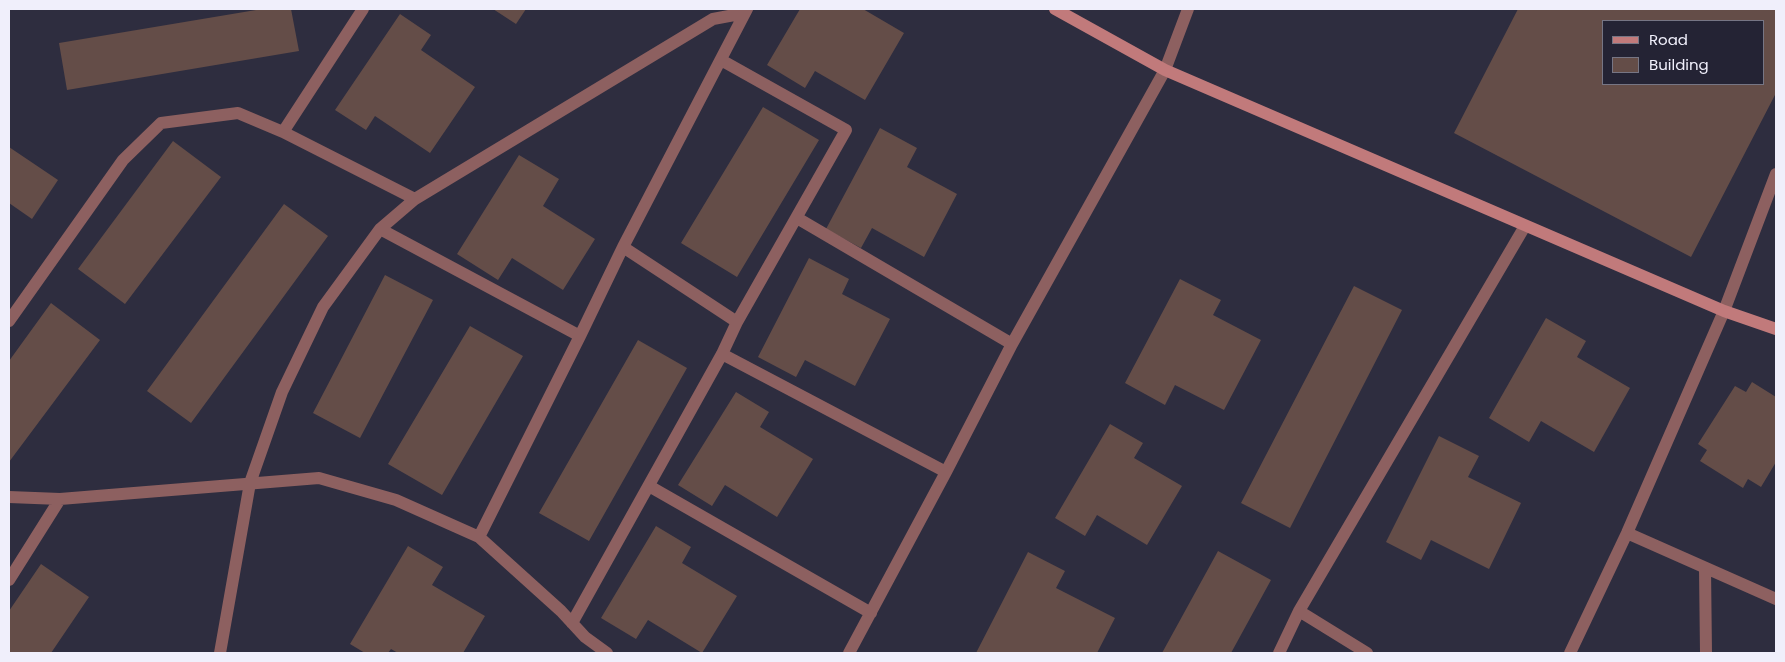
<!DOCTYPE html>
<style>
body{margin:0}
#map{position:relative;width:1785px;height:662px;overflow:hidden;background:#2e2d3f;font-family:Poppins,sans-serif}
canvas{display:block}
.frame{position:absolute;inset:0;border:10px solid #f0effb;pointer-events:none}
.legend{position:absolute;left:1602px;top:20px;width:162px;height:65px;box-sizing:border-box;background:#242334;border:1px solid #767584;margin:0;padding:6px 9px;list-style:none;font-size:15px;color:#f0effb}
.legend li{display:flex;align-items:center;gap:10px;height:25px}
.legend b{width:25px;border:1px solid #767584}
</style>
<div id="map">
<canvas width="1785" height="662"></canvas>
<div class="frame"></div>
<ul class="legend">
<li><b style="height:6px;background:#c17a7b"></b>Road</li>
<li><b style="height:14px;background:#644d48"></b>Building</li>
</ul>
</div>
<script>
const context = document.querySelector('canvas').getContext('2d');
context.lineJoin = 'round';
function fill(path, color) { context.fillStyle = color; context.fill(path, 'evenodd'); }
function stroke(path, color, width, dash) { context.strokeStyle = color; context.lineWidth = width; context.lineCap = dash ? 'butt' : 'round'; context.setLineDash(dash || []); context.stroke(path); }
fill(new Path2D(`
 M262,9H291L299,51L67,90L59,43Z
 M493,9H526L516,24Z
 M800,9H863L904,33L865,100L815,71L805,88L767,65Z
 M1518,9H1776V93L1691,257L1454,133ZM1604,21H1764V84H1604Z
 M400,14L431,35L421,50L475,87L430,153L375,116L366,130L335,110Z
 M763,107L819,140L737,277L681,243Z
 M880,128L917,148L907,167L957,194L924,257L872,228L861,248L826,229Z
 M173,141L221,177L125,304L78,269Z
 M9,147L58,180L32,219L9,203Z
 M519,155L559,179L543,206L595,239L563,290L512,258L498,280L457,254Z
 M284,204L328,236L191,423L147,391Z
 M809,258L849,279L842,294L890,319L855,386L805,360L796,377L758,357Z
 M385,275L433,300L360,438L313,413Z
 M1180,279L1221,300L1213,315L1261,340L1224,410L1175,385L1165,405L1125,383Z
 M1354,286L1402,310L1290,528L1241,503Z
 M51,303L100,340L9,462V361Z
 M1546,318L1586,341L1577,357L1630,388L1594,452L1541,421L1529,442L1489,418Z
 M470,326L523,356L442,495L388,464Z
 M638,340L687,368L589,541L539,513Z
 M1752,382L1776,397V462L1761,487L1748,479L1743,488L1700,461L1707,450L1698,444L1735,386L1746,392Z
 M736,392L769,412L760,427L813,459L777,517L725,485L712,506L678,485Z
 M1110,424L1143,443L1134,458L1182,486L1147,545L1097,515L1085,536L1055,518Z
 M1439,436L1479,456L1468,477L1521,503L1489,569L1431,540L1421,560L1386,542Z
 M656,526L691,547L682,563L737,596L702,653L648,620L636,639L601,618Z
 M408,546L443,567L432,585L485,616L463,653H398L391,649L388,653H365L350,644Z
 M1218,551L1271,580L1231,653H1162Z
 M1028,552L1065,571L1056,588L1115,618L1097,653H976Z
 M41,564L89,597L51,653H9V611Z`), '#644d48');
stroke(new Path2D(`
 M283,132L363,9
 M797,218L1012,344
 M380,229L580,336
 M623,247L737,322
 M9,321L123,160L161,123L238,113L283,132L415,199
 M722,354L946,472
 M649,486L871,613
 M9,497L60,499L319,478L396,500L479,537L561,611L585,637L607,653
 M1627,533L1776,599
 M479,537L580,336L623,247L747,9
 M1705,568L1706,653
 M9,580L60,499
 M1299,611L1367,653
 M572,623L722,354L737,322L846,130L721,60
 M220,653L250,483L282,392L323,307L380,229L415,199L713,19L745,13
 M849,653L946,472L1012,344L1165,70L1188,9
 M1279,653L1299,611L1525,226
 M1570,653L1627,533L1724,311L1776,174`), '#8d6060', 12);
stroke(new Path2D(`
 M1055,9L1165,70L1724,311L1776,329`), '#c17a7b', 12);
</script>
